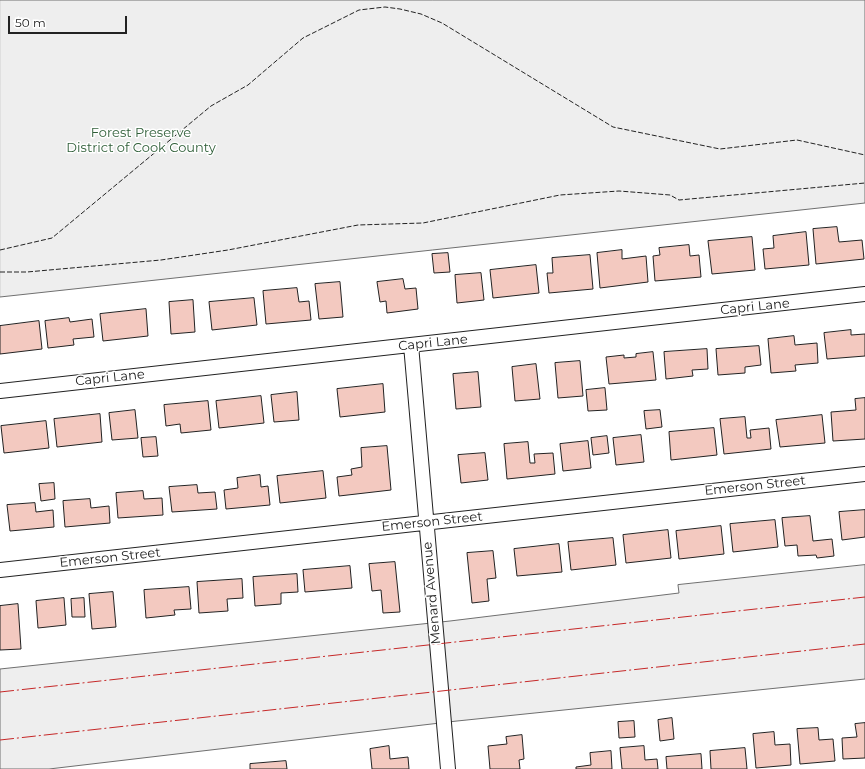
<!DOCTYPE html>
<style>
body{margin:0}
#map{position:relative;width:865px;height:769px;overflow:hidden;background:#fff;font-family:Montserrat,sans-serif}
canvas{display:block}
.scale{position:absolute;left:8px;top:16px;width:119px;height:18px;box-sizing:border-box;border:2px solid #222;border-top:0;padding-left:5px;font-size:12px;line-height:14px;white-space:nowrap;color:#222;-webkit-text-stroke:3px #fff;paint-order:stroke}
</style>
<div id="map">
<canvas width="865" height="769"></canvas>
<div class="scale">50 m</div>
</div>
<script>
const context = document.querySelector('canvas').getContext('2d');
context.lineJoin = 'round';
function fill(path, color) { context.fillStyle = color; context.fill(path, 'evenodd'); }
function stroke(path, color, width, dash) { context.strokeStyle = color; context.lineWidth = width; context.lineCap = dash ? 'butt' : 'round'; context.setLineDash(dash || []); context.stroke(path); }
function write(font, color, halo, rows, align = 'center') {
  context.font = font + ' Montserrat,sans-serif'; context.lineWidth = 3; context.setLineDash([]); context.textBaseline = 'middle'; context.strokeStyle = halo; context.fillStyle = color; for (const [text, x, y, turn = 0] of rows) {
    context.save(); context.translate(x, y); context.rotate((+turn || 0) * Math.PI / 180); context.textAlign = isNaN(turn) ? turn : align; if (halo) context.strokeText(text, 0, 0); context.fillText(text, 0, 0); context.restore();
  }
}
const green = new Path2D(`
 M0,0H865V203L0,297Z
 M865,565V679L457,721L49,769H0V669L450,621L679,593L678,585Z`);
fill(green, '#eee');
stroke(green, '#6f6f6f', 1);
const building = new Path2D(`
 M837,227L839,242L862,240L864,259L816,264L813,229Z
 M806,232L809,265L765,269L763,249L774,248L773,236Z
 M752,237L755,270L712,274L708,241Z
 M689,245L690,256L699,255L701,277L655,281L653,256L660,255L659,248Z
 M622,250V259L646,256L648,282L600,288L597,253Z
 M448,253L450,272L434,273L432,254Z
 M590,255L593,289L549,293L547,273H553L552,258Z
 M536,265L539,293L493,298L490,270Z
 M481,273L484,300L457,303L455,275Z
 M403,279L405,289L416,288L418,309L387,313L386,301L380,302L377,282Z
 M340,282L343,317L319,319L315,284Z
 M297,288L299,302L309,301L311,320L266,324L263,291Z
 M254,298L257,325L212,330L209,302Z
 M193,300L195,332L171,334L169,302Z
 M146,309L148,336L103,341L100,314Z
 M69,318L70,322L92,319L94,337L73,339L74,345L48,348L45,321Z
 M39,321L42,349L0,354V326Z
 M851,330V335L865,334V356L827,359L824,333Z
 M794,336L795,345L817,343L818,363L795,365L796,371L771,373L768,339Z
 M759,346L761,365L745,367V373L718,375L716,349Z
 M707,349L708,369L692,370L693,376L666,379L664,352Z
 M653,352L656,380L609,384L606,357L624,355V358L636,357V354Z
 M580,361L583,396L558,398L555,363Z
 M536,364L540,399L515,401L512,367Z
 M478,372L481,407L456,409L453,374Z
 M383,384L385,412L340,417L337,389Z
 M605,388L607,410L588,411L586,390Z
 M297,392L299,420L274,422L271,395Z
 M261,396L264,423L219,428L216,401Z
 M865,398V439L833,441L831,412L856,410L855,399Z
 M208,401L211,430L181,433L180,424L166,426L164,405Z
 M135,410L138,438L112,440L109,413Z
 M660,410L662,427L646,429L644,411Z
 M100,414L102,442L57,447L54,419Z
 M822,415L825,443L780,447L776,420Z
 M745,417L747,438H751L750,430L769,428L771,449L724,454L720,419Z
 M46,421L49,448L4,453L1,426Z
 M714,428L717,455L671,460L669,432Z
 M641,435L644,462L616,465L613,438Z
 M607,436L609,453L593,455L591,438Z
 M156,437L158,456L143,457L141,438Z
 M588,441L591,468L563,471L560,444Z
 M528,442L530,463H535L534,454L553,453L555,474L507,479L504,444Z
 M387,446L391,490L339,496L337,477L352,475L351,469L362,467L361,448Z
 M485,453L488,480L461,483L458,455Z
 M323,471L326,498L280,503L277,476Z
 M260,475L261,487L268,486L270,505L226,509L224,490L238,488L237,478Z
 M54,483L55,499L41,501L39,484Z
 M197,485L198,493L215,492L217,509L172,512L169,487Z
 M143,491L144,499L162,498L163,515L118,518L116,493Z
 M90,499L91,508L109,506L110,523L65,527L63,501Z
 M35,503L36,512L53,510L54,527L10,531L7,505Z
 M865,510V537L842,540L839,512Z
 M810,516L813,541L832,539L834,556L817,558L816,555L798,556L797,545L785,546L782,518Z
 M775,520L778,547L733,552L730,524Z
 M721,526L724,554L679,559L676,531Z
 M668,530L671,558L626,563L623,535Z
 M613,538L616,565L571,570L568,542Z
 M559,544L562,572L517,576L514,549Z
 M493,551L496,578L487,579L489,601L472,603L467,553Z
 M395,562L400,612L383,613L381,590L372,591L369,564Z
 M350,566L352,588L305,592L303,570Z
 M297,574L298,592L281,593V604L255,606L253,577Z
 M242,579L243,598L227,599L228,611L199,613L197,582Z
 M189,587L191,609L174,610L175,615L146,618L144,590Z
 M113,592L116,627L92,629L89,594Z
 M64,598L66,625L38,628L36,601Z
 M84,598L85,617H72L71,599Z
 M18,604L21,649L0,650V606Z
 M672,718L674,739L660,741L658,720Z
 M634,721L635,737L619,738L618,722Z
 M865,723V758L843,759L842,738L857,737L855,724Z
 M818,728L819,740L833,739L835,761L800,764L797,729Z
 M774,732L775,745L790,744L791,765L756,768L753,734Z
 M522,735L524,759L519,760L520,769H490L488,746L507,744L506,737Z
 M389,746L390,759L408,757L409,769H372L370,749Z
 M644,746L645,760L657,759L658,769H622L620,748Z
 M745,748L747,769H711L710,751Z
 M611,751L612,769H576V767L591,765L590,753Z
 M701,754L702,769H667L666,757Z
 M286,761L287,769H250V764Z`);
fill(building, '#f3c9c0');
stroke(building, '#222', 1);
const street = new Path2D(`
 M411,345L448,769
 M0,391L865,294
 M0,570L865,474`);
stroke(street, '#222', 16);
stroke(street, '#fff', 14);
stroke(new Path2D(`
 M0,250L52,238L211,106L248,85L303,38L359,10L385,7L400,9L421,14L442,23L613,127L720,149L797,140L865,155
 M0,272H27L161,260L228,250L358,225L423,223L560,195L619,191L670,195L679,200L865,183`), '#222', 1, [5, 2]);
stroke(new Path2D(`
 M0,692L865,597
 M0,740L865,644`), '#c62828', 1, [14, 3, 2, 3]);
write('13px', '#2f5e38', '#fff', [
 ["Forest Preserve",141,133],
 ["District of Cook County",141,148]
]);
write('13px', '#222', '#fff', [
 ["Capri Lane",755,307,-6],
 ["Capri Lane",433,343,-6],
 ["Capri Lane",110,378,-6],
 ["Emerson Street",755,486,-6],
 ["Emerson Street",432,522,-6],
 ["Emerson Street",110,558,-6],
 ["Menard Avenue",432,593,-95]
]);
</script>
